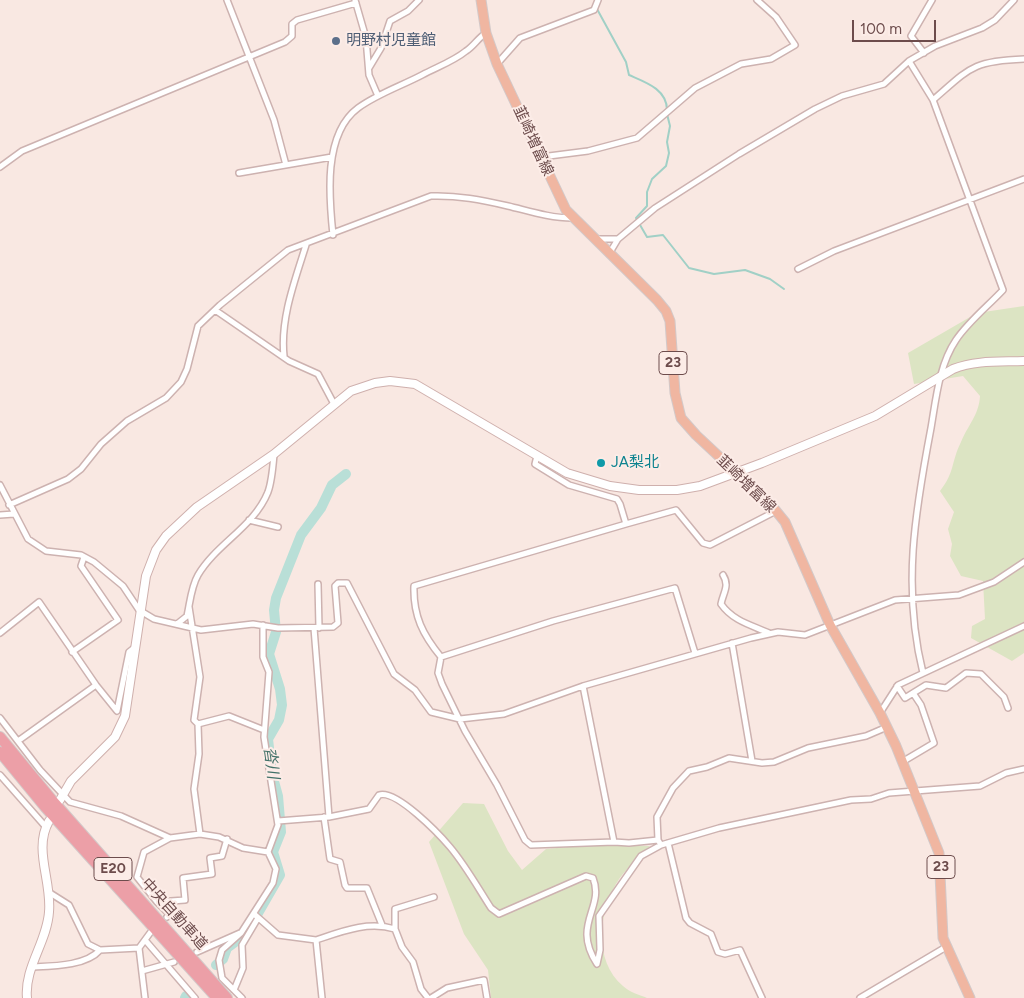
<!DOCTYPE html>
<meta charset="utf-8">
<style>
body{margin:0}
#map{position:relative;width:1024px;height:998px;overflow:hidden;background:#f9e8e2;font-family:Figtree,sans-serif}
canvas{display:block}
.scale{position:absolute;left:852px;top:20px;width:84px;height:22px;box-sizing:border-box;border:2px solid #6d4c4c;border-top:0;padding-left:6px;font-size:15px;line-height:18px;white-space:nowrap;color:#6d4c4c;-webkit-text-stroke:4px #fcece7;paint-order:stroke}
</style>
<div id="map">
<canvas width="1024" height="998"></canvas>
<div class="scale">100 m</div>
</div>
<script>
const context = document.querySelector('canvas').getContext('2d');
context.lineJoin = 'round';
function fill(path, color) { context.fillStyle = color; context.fill(path, 'evenodd'); }
function stroke(path, color, width, dash) { context.strokeStyle = color; context.lineWidth = width; context.lineCap = dash ? 'butt' : 'round'; context.setLineDash(dash || []); context.stroke(path); }
function write(font, color, halo, rows, align = 'center') {
  context.font = font + ' Figtree,"Noto Sans JP",sans-serif'; context.lineWidth = 4; context.setLineDash([]); context.textBaseline = 'middle'; context.strokeStyle = halo; context.fillStyle = color; for (const [text, x, y, turn = 0] of rows) {
    context.save(); context.translate(x, y); context.rotate((+turn || 0) * Math.PI / 180); context.textAlign = isNaN(turn) ? turn : align; if (halo) context.strokeText(text, 0, 0); context.fillText(text, 0, 0); context.restore();
  }
}
fill(new Path2D(`
 M1024,306V653L1012,661L971,638L972,626L985,619L983,581L961,576L950,556L952,544L948,529L954,512L940,491C955,472 951,462 961,442C968,425 979,415 980,396L963,376L914,384L908,353L977,313Z
 M463,803L484,804L508,851L522,870L546,849L579,846H650C639,858 624,870 616,884C599,914 593,960 623,986C629,992 640,995 647,998H491L488,970L464,934L429,842Z`), '#dce4c3');
stroke(new Path2D(`
 M597,9L626,62L629,75C645,82 667,89 667,110
 M667,114L670,126L667,142L669,153L666,166L652,179L647,192V206L636,218L647,237L663,235L689,268L714,274L745,270L770,279L784,289`), '#a1d0c6', 2);
stroke(new Path2D(`
 M216,965L223,959L227,948L246,934L280,875L273,852L281,832L278,796L272,774L268,739L279,720L282,705L280,689L269,654L276,632L274,610L276,598L301,535L321,508L332,485L346,474
 M185,998L186,996`), '#b9dfd7', 10);
const street = new Path2D(`
 M227,0L274,120L286,165
 M355,0L366,38L369,75L378,96
 M924,53L911,36L932,0
 M909,61L933,100L1003,290C988,306 968,322 956,340C939,365 936,399 931,428C915,512 902,588 923,673
 M497,64L520,38L594,10L598,0
 M369,68L381,48L390,21L408,11L419,0
 M933,100C970,68 972,61 1024,59
 M541,157L588,151L637,138L695,88L741,64L771,59L795,45L776,17L757,0
 M0,167L22,151L285,42L292,36V24L297,20L356,3
 M239,173L332,157
 M333,235C329,197 323,134 358,108C377,94 401,86 422,75C437,67 454,61 466,51C474,46 478,38 486,33
 M596,239H618
 M609,254L618,239L655,208L739,154L815,109L842,96L884,84L909,61L935,46L982,28L995,20L1014,0
 M798,269L834,251L1024,179
 M215,310L289,361L318,374L334,404
 M284,356C280,319 295,280 306,245
 M537,456L535,464L569,485L617,499L620,504L626,524L414,586C413,616 423,635 441,657L438,673L442,684L465,731L497,785L525,840L531,845L614,842
 M0,485L28,539L46,551L81,555L94,562L123,586L139,610L154,619L201,630L253,624L278,628L333,627L338,623L335,586L338,583H347L394,674L415,690L431,712L460,719L504,714L583,686L751,638L778,632L805,635L895,600L959,595L994,582L1024,562
 M9,505L68,479L81,469L101,444L127,421L166,398L181,382L187,369L198,326L220,305L288,250L431,196C457,195 482,200 508,206C529,211 550,218 572,218
 M0,515L14,514
 M249,520L278,527
 M626,524L676,510L703,543L710,545L776,511
 M723,575C730,586 723,593 721,604C733,621 751,625 769,633
 M318,584L319,628
 M189,607L200,677L194,720L198,724L199,754L194,789L200,834
 M177,624L187,616C190,603 191,587 198,575C216,544 254,527 268,492C272,481 273,466 274,454
 M314,628L329,817
 M0,633L39,602L96,685L117,711L129,652L134,648
 M732,643L752,761
 M72,652L118,620L81,566L84,557
 M441,657L553,621L675,588L695,653
 M583,686L614,842L629,843L658,840L661,845L719,828L851,800L871,799L889,793L980,786L1006,773L1024,769
 M897,686L905,698L926,685L946,688L966,673L981,674L1004,697L1008,708
 M880,713L898,685L1024,626
 M0,718L40,770L70,802L121,816L170,838
 M198,724L229,716L264,730
 M18,741L96,685
 M902,762L934,743L921,705L913,693
 M0,775L45,826
 M324,817L330,859L340,862L345,885L347,888H367L382,925
 M278,821L329,817L369,809L379,795C396,789 439,834 450,847C466,866 478,888 491,908L499,914L586,876L593,878C605,908 571,924 597,964L600,950L599,916L641,856L661,845
 M658,840L657,817L673,788L689,771L707,767L729,758L762,763L774,762L808,748L866,736L887,727
 M668,843L686,918L690,923L711,934L718,952L725,954L740,950L762,998
 M50,893L69,905L88,944L100,950L139,948
 M157,902L137,877L144,852L170,838L200,834L219,837L243,848L268,852
 M254,914L278,935L316,940L322,998
 M167,917L170,915L157,902L185,900L183,878L212,874L210,858L222,856L227,839
 M395,929V909L434,897
 M145,940L195,998
 M316,940C343,931 368,921 395,929L402,947L413,962L421,989L428,998
 M197,952L240,933
 M32,967C53,966 86,966 100,950
 M142,971L174,962
 M234,990L243,968L242,945L258,918
 M145,998L139,948L150,933
 M242,998L222,978L219,960L222,950L241,933L273,883L276,869L268,852L278,825L264,737L269,672L263,657V625
 M431,998L447,988L484,980L487,998
 M860,998L946,947`);
const secondary = new Path2D(`
 M60,800L71,781L115,737L125,716L146,576L156,550L166,536L197,507L274,454L351,391L375,383L390,381L415,384L567,473L610,486L639,490H677L700,486L762,463L875,416L953,369C976,360 1000,362 1024,361
 M27,998C24,968 47,942 49,912C52,881 33,849 49,821`);
const primary = new Path2D(`
 M481,0L486,33L497,64L566,210L657,300L666,311L670,321L675,393L681,418L696,435L772,506L785,522L830,625L880,713L896,746L939,853L943,938L970,998`);
const highway = new Path2D(`
 M0,737L52,800L227,998
 M0,752L46,808L217,998`);
stroke(street, '#cdb2b0', 8);
stroke(secondary, '#cfb0ad', 10);
stroke(primary, '#d3c9c9', 11);
stroke(highway, '#d3c9c9', 12);
stroke(street, '#fff', 5);
stroke(secondary, '#fff', 8);
stroke(primary, '#f0b6a1', 9);
stroke(highway, '#ec9fa7', 10);
for (const [x, y, r, color] of [
 [336,41,5,"#5c6f8a"],
 [601,463,5,"#0f9aa8"]
]) { const dot = new Path2D(); dot.arc(x, y, r, 0, 2 * Math.PI); context.fillStyle = color; context.fill(dot); stroke(dot, '#fcece7', 2); }
for (const [x, y, w] of [
 [673,363,28],
 [941,867,28],
 [113,869,38]
]) { const box = new Path2D(); box.roundRect(x - w / 2, y - 11.5, w, 23, 4); context.fillStyle = '#fcece7'; context.fill(box); stroke(box, '#6d4c4c', 1); }
write('bold 14px', '#6d4c4c', null, [
 ["23",673,363],
 ["23",941,867],
 ["E20",113,869]
]);
write('15px', '#4e5e75', '#fcece7', [
 ["明野村児童館",346,41]
], 'left');
write('15px', '#6d4c4c', '#fcece7', [
 ["韮崎増富線",533,141,65],
 ["韮崎増富線",746,484,44],
 ["中央自動車道",174,914,48]
]);
write('15px', '#0d838f', '#fcece7', [
 ["JA梨北",611,463]
], 'left');
write('italic 16px', '#427168', '#fcece7', [
 ["沓川",271,763,82]
]);
</script>
